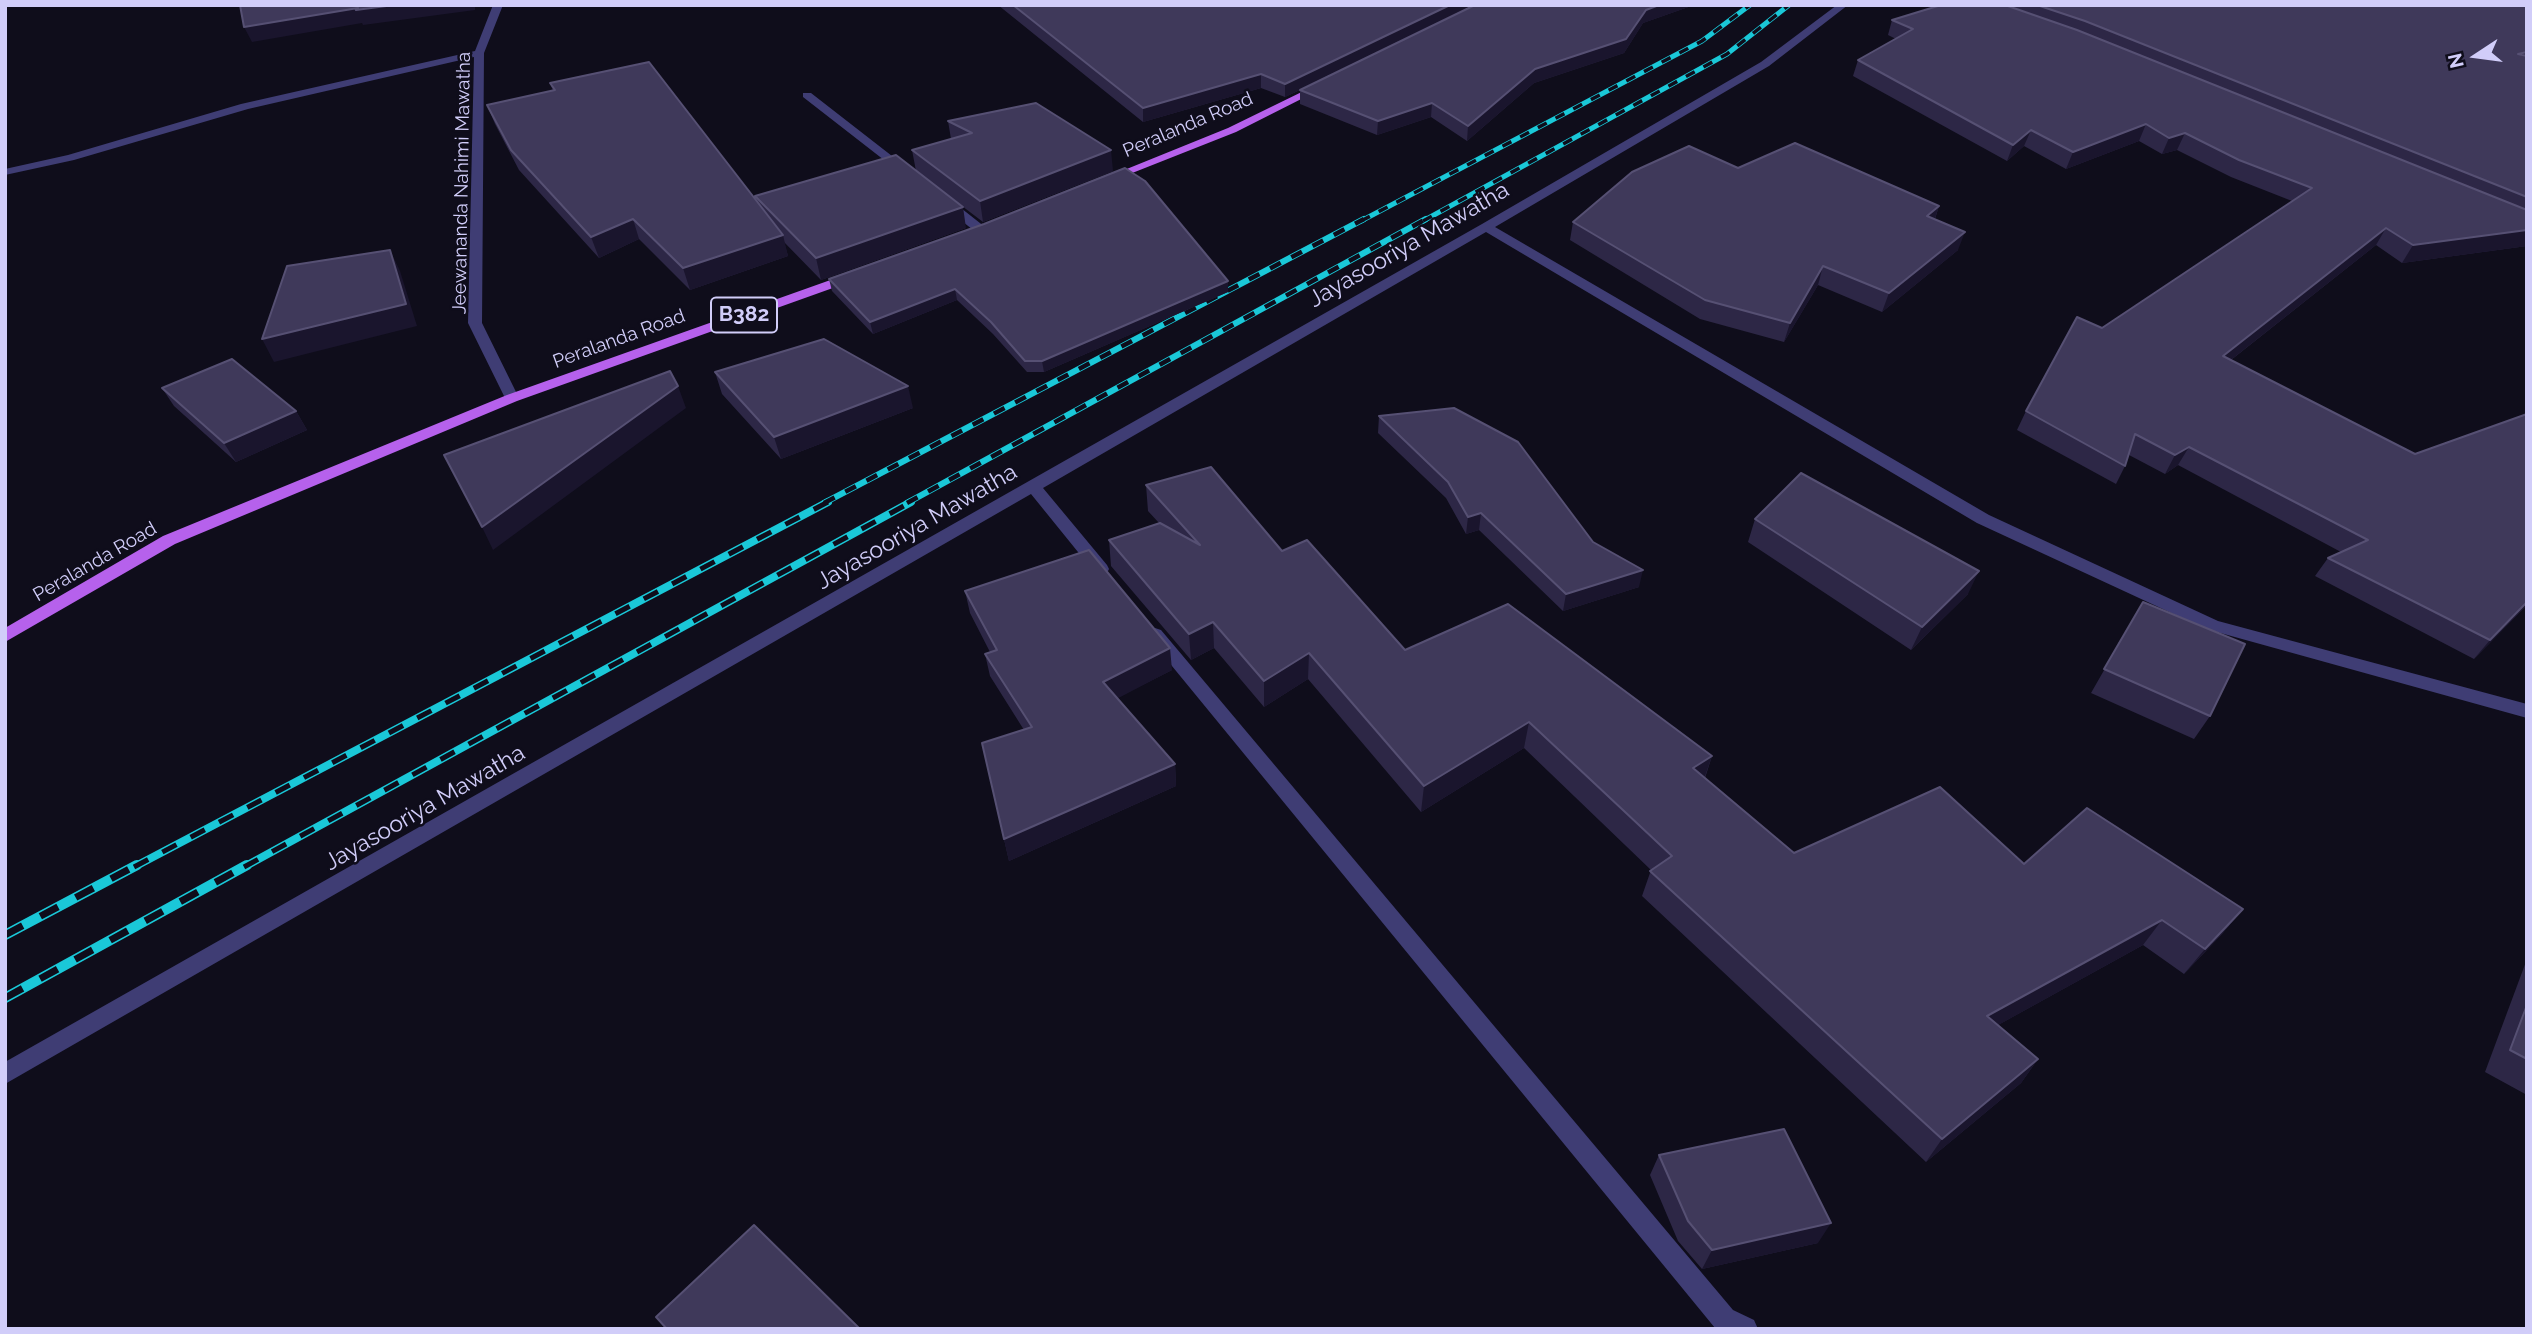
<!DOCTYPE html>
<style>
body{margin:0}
#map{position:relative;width:2532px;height:1334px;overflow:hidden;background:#0f0d1b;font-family:Raleway,sans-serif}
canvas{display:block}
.frame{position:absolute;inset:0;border:7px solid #d1cdf9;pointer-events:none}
.north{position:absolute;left:2441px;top:21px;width:70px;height:70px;-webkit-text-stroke:5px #0f0d1b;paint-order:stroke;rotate:257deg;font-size:19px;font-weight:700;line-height:28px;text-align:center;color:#d1cdf9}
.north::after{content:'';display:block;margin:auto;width:24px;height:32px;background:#d1cdf9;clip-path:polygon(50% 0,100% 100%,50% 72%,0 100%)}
</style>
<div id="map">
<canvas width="2532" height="1334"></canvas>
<div class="frame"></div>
<div class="north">N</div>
</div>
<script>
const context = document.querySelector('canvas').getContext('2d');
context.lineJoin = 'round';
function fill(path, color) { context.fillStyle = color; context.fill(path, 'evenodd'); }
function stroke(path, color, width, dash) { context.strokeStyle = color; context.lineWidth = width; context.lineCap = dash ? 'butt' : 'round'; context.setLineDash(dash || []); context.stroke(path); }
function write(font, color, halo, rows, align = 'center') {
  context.font = font + ' Raleway,sans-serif'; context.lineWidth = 5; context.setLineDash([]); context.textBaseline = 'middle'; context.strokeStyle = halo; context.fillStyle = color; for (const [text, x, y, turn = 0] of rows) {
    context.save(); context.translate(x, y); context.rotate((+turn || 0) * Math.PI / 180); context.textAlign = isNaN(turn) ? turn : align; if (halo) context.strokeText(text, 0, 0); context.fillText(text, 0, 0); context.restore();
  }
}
fill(new Path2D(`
 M493,5H503L484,53L482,323L519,398L517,401H507L505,398L468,323L474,57L248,109L74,160L5,175V169L68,155L241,104L475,51Z
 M1837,5H1848L1769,66L1495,227L1989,515L2218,621L2527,704V718L2206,629L1977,523L1486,232L1043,488L1107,565L1109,569L1107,573H1095L1031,494L5,1084V1062L1482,224L1761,62Z
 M803,93H811L910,170V174H902L803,97Z
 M944,201H952L985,227V233H977L944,207Z
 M1155,628L1161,630L1733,1310L1754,1320L1758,1329L1715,1328L1149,638L1146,634Z`), '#3f3d74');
fill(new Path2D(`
 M1316,85L1325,87L1236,132L1112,181L1102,179L1228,128Z
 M853,272L859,276L858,279L517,401L175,544L5,642V628L163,536L507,395Z`), '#b661ec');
const railFar3 = new Path2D(`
 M1361,221L1702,41L1750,5
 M1423,221L1727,54L1789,5`);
const railFar2 = new Path2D(`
 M824,503L1364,219
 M907,503L1426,219`);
const railFar1 = new Path2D(`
 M134,867L828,502
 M244,867L911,502`);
const rail = new Path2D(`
 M5,935L137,865
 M5,998L247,865`);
stroke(railFar3, '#1ac8d8', 5);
stroke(railFar2, '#1ac8d8', 6);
stroke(railFar1, '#1ac8d8', 8);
stroke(rail, '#1ac8d8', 10);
stroke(railFar3, '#0f0d1b', 3.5, [10]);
stroke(railFar2, '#0f0d1b', 4.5, [12]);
stroke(railFar1, '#0f0d1b', 5, [16]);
stroke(rail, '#0f0d1b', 7, [20]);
fill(new Path2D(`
 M998,5H1694L1643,23L1624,53L1534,83L1467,141L1431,117L1377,135L1300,104V90L1285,97L1261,88L1143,122Z
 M1941,5H2527V246L2402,263L2376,245L2231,360L2527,605L2474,659L2315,576L2328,558L2341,552L2178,465L2165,474L2129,455L2125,466L2116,484L2017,430L2026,411L2102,328L2292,201L2231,177L2177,150L2162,154L2139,141L2066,169L2024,146L2007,161L1853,76L1858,60L1896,39L1888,35L1892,20Z
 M550,83L756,201L755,196L966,228L821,280L784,242L788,256L690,290L639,239L599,258L519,170L495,124L487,105L553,91Z
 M948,121L1113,171L983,222L916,171L912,150L951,139Z
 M1738,168L1939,206L1935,219L1958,250L1882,312L1818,285L1784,342L1700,319L1570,240L1573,222Z
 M829,279L1228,281V292L1044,372H1027L993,334L957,300L873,334L832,291Z
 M715,372L913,408L781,459L722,394Z
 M162,388L296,411L307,430L236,462L174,406Z
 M1379,416L1593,542L1639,587L1563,611L1479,530L1466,534L1446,498L1378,433Z
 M1146,485L1282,551L1405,650L1712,756L1705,778L1794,853L2024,864L2243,909L2222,934L2184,974L2143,945L1998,1025L2038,1059L2021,1083L1926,1162L1642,896L1651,870L1524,748L1421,812L1308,679L1264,707L1214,648L1191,660L1111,566L1109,540L1159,523L1148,511Z
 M1755,519L1968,594L1911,650L1748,542Z
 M965,591L1172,670L1117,698L1175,764L1176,786L1009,861L982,743L1024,730L990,676L985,654L990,652L970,613Z
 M2143,602L2210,716L2194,739L2091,693Z
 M2527,959V1095L2485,1072Z
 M1659,1155L1818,1243L1702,1269L1678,1241L1650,1175Z`), '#2d2746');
fill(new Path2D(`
 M394,5H475V10L363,25L362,23L252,42L244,27L358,8Z
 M1450,5H1475L1285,97V84Z
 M1659,5H1694L1643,23L1624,53L1534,83L1467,141L1468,126L1535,69L1646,10Z
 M1261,74V88L1143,122V108Z
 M1432,103L1431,117L1377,135L1378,121Z
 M2146,124L2139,141L2066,169L2073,152Z
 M2031,130L2024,146L2007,161L2013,145Z
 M2185,133L2177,150L2162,154L2169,138Z
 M1111,150L1113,171L983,222L980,201Z
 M1939,206L1933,224L1927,216Z
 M963,207L966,228L821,280L816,258Z
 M633,219L639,239L599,258L591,237Z
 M2386,228L2376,245L2213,374L2223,356Z
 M2527,230V246L2402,263L2413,245Z
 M1965,232L1958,250L1882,312L1889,293Z
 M783,235L788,256L690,290L683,268Z
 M390,250L400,271L417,326L274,362L262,339Z
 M1823,266L1818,285L1784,342L1790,323Z
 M1228,281V292L1044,372L1042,361Z
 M955,289L957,300L873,334L870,322Z
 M678,386L686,408L493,550L482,527Z
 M908,386L913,408L781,459L774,437Z
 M296,411L307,430L236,462L224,443Z
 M2189,447L2178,465L2165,474L2175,455Z
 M1481,513L1479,530L1466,534L1468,517Z
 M1643,570L1639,587L1563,611L1566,594Z
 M1979,571L1968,594L1911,650L1922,627Z
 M2527,602V605L2474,659L2490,640Z
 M1213,622L1214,648L1191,660L1189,634Z
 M1170,648L1172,670L1105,705L1103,682Z
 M1309,653L1308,679L1264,707V681Z
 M1529,722L1524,748L1421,812L1424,786Z
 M1712,756L1703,782L1693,768Z
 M1175,764L1176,786L1009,861L1004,839Z
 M2243,909L2222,934L2184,974L2205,949Z
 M2162,920L2143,945L1971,1040L1987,1016Z
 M2038,1059L2021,1083L1926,1162L1942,1139Z
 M1831,1223L1818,1243L1702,1269L1712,1250Z`), '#1a152d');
const building = new Path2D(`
 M240,5H394L356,10L358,8L244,27Z
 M1013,5H1450L1285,84L1261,74L1143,108Z
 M1475,5H1659L1646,10L1626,39L1535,69L1468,126L1432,103L1378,121L1300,90Z
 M1941,5H2005L2077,30L2527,210V230L2413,245L2386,228L2223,356L2415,454L2527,414V602L2490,640L2328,558L2368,540L2189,447L2175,455L2135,434L2125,466L2026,411L2077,317L2102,328L2312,188L2239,160L2185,133L2169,138L2146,124L2073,152L2031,130L2013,145L1858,60L1913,29L1892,20Z
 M2037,5H2527V52L2518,54L2527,56V197L2085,21Z
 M649,62L783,235L683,268L633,219L591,237L511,150L487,105L555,90L550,83Z
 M1036,103L1111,150L980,201L912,150L972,133L948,121Z
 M1795,143L1939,206L1927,216L1965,232L1889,293L1823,266L1790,323L1705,300L1573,222L1632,172L1689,146L1738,168Z
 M896,155L963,207L816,258L755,196Z
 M1125,168L1145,181L1228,281L1042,361H1025L991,322L955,289L870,322L829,279L984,224Z
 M390,250L406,304L262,339L287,266Z
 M824,339L908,386L774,437L715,372Z
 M232,359L296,411L224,443L162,388Z
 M670,371L678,386L482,527L444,455Z
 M1454,408L1518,442L1593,542L1643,570L1566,594L1481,513L1468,517L1448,482L1379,416Z
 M1211,467L1282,551L1307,540L1405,650L1508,604L1712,756L1693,768L1794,853L1940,787L2024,864L2087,808L2243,909L2205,949L2162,920L1987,1016L2038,1059L1942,1139L1650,871L1672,856L1529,722L1424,786L1309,653L1264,681L1213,622L1189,634L1109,540L1160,523L1200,545L1146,485Z
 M1801,473L1979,571L1922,627L1755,519Z
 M1089,550L1170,648L1103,682L1175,764L1004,839L982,743L1032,727L985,654L997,650L965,591Z
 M2143,602L2245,644L2210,716L2104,669Z
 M2527,1005V1059L2510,1050Z
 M1784,1129L1831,1223L1712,1250L1688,1221L1659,1155Z
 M754,1225L860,1329H667L656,1317Z`);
fill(building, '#3f395a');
stroke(building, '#565073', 2);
write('19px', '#d1cdf9', '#0f0d1b', [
 ["Peralanda Road",1188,125,-23],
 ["Jeewananda Nahimi Mawatha",462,183,-89],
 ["Peralanda Road",619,339,-20],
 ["Peralanda Road",95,562,-30]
]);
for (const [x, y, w] of [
 [744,315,66]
]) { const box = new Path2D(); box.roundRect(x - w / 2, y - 17.5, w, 35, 5); context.fillStyle = '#0f0d1b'; context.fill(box); stroke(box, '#d1cdf9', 2); }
write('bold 21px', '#d1cdf9', null, [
 ["B382",744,315]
]);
write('23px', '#d1cdf9', '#0f0d1b', [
 ["Jayasooriya Mawatha",1409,245,-30],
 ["Jayasooriya Mawatha",917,527,-30],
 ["Jayasooriya Mawatha",425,808,-30]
]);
</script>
